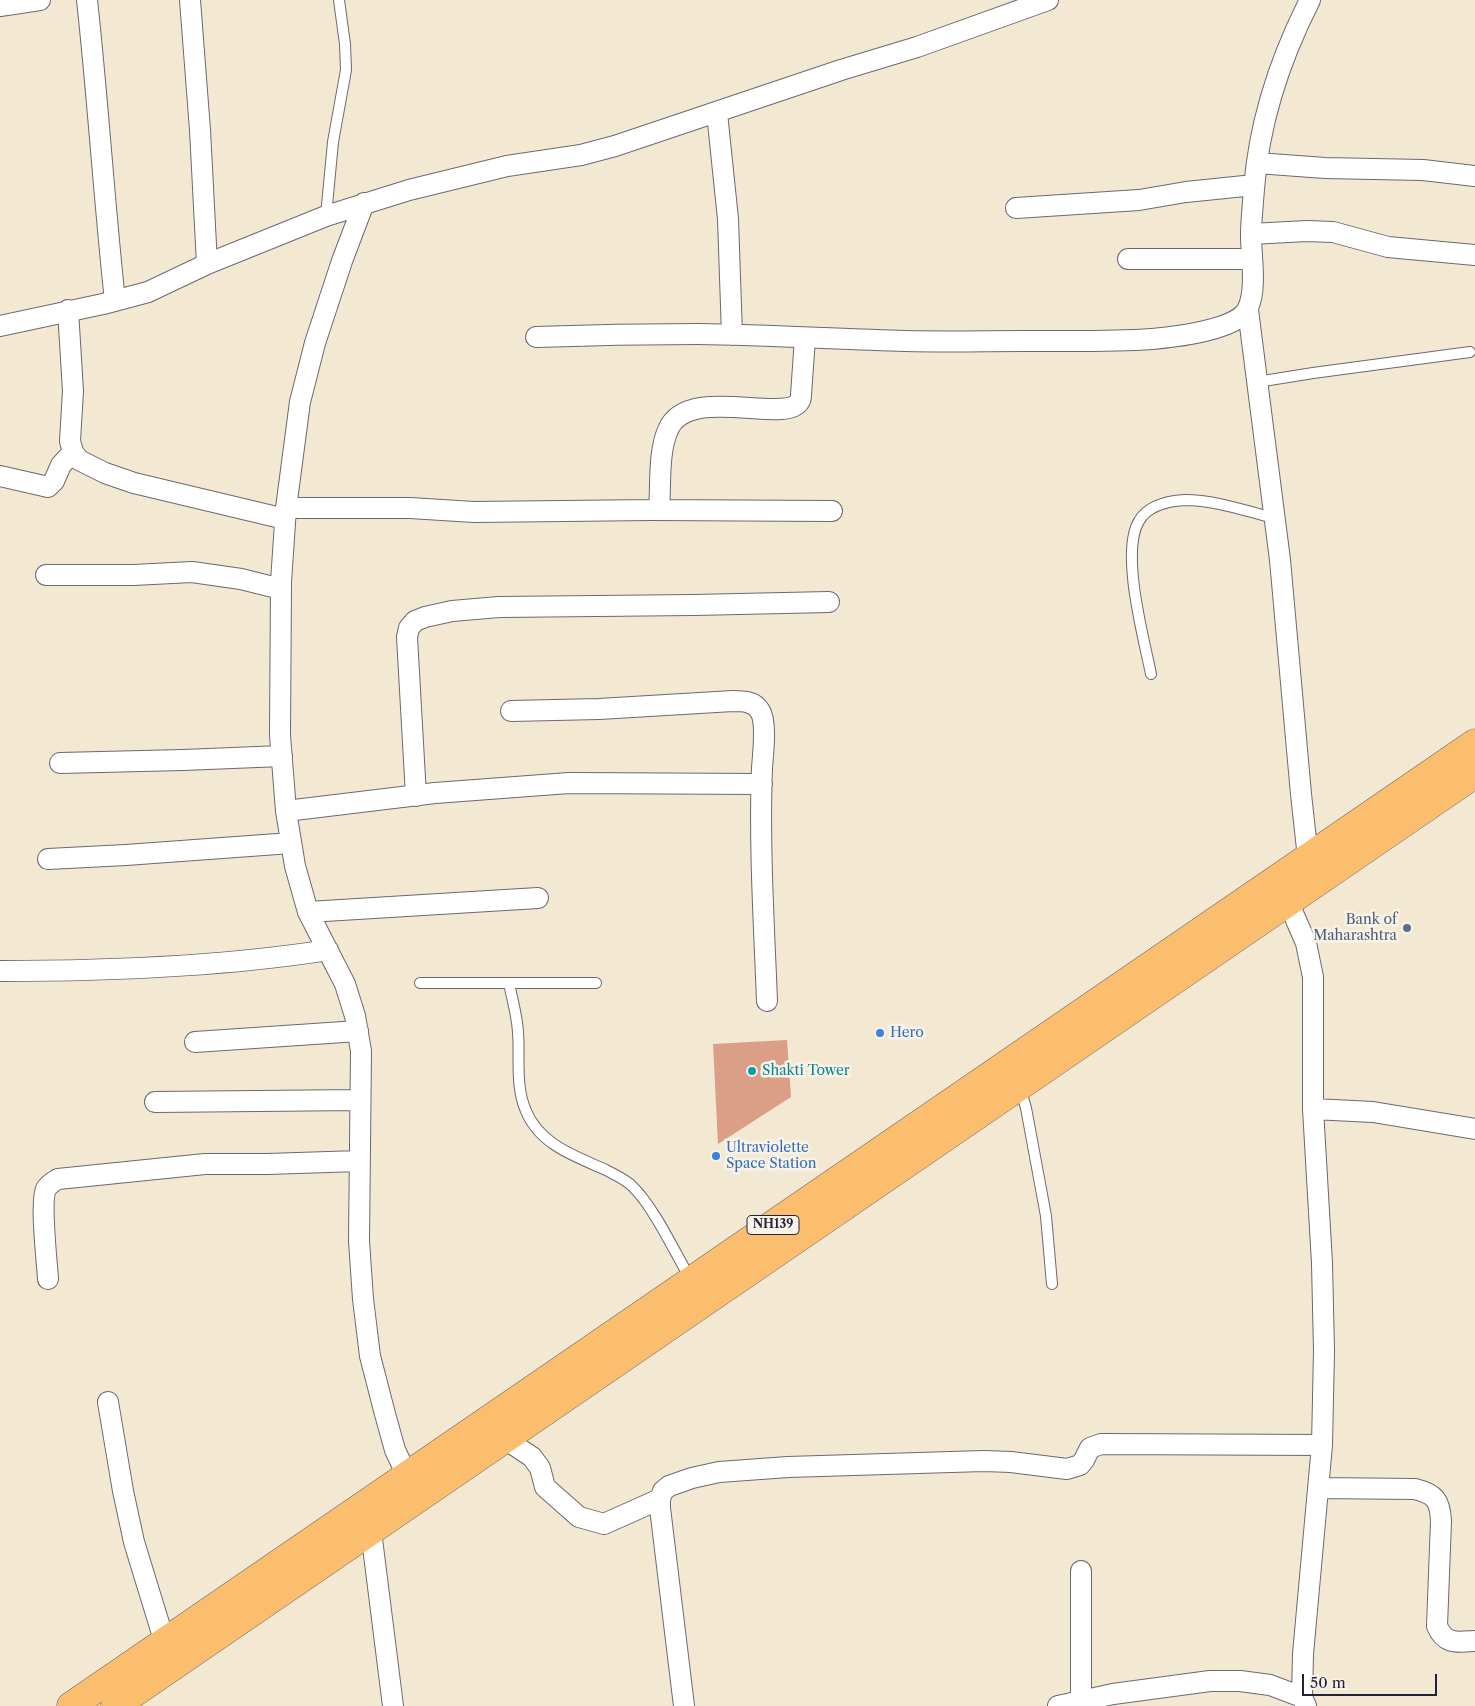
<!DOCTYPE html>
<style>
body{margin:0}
#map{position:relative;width:1475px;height:1706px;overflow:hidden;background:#f3e9d3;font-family:"Libre Caslon Text",serif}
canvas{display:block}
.scale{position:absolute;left:1302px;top:1674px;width:135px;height:22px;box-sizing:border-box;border:2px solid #22223b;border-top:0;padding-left:6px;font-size:15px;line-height:18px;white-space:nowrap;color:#22223b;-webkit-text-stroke:4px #f7f3e8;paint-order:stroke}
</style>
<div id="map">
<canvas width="1475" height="1706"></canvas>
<div class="scale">50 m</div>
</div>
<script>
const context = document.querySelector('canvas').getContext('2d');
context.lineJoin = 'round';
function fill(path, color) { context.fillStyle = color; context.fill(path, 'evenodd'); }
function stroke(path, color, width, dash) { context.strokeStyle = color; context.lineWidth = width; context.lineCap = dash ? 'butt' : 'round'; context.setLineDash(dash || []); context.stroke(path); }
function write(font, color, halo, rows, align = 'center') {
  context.font = font + ' "Libre Caslon Text",serif'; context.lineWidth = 5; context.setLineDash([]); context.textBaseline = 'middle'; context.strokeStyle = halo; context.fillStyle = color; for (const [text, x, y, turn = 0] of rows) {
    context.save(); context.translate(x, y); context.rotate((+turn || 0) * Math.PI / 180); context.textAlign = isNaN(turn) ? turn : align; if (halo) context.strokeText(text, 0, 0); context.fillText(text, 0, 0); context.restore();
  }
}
fill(new Path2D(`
 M787,1040L791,1097L718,1144L713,1044Z`), '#db9f87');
const service = new Path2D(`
 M326,216L333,142L346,70L345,44L339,0
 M1257,382L1313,373L1470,352
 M1151,674C1144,639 1120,552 1139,521C1148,505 1168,501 1185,500C1215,500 1246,511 1274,518
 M420,983H596
 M509,983C512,999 517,1015 518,1032C520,1058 515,1086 526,1111C540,1145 575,1156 606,1170C615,1175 625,1179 632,1186C654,1207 675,1253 691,1280
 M1020,1087L1026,1108L1046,1216L1052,1284`);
const minor = new Path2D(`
 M87,0C98,100 104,200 115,301
 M190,0L200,130L207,264
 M0,6L40,0
 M717,113L728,219L732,335
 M1257,163L1325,168L1423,170L1475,176
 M364,203L342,261L315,343L300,402L286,508L281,582L280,735L286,811L295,866L308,912L345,984L355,1016L361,1051L359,1241L363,1299L370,1356L385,1414L395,1450L412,1486
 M1016,208L1139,200L1186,192L1254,185
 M1251,234L1307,231L1333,232L1388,247L1475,255
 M1128,259H1252
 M68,310L73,391L70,441L73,452L79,460L105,473L134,483L285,519
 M1248,310L1280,560L1301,794L1308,858
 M0,326L103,304L148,292L207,264L326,216L409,190L507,166L581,155L615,146L841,70L917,47L1048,0
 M536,337C590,335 644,334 698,334C767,335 837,339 906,341C946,342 986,341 1026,341C1068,341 1110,342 1152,339C1174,337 1239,330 1248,308C1257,288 1251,257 1251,235C1251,220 1253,204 1254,189C1259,122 1280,59 1310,0
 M0,476L48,487L54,481L61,465L73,452
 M286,508H410L474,512L652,510L832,511
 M659,510C661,486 658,452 668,430C687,384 784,424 799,402C801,400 801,397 801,395L805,338
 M46,575H133L192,572L241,579L281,589
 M511,711L599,709L733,701C743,701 754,701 760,711C767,722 763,754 762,768C759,845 764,923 767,1001
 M60,763L183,760L282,756
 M416,796L407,637L409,628L415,621L425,617L452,611L499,607L694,605L829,602
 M286,811L435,793L569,783L762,784
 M48,859L126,855L291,843
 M1283,890L1306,943L1313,977V1109L1322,1263L1324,1351L1322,1445L1303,1654L1302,1697L1306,1706
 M308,912L538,898
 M0,971C109,971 221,967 328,950
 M195,1042L358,1031
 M155,1102L360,1100
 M1313,1109L1373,1112L1475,1129
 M48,1279C47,1262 40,1202 46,1189C49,1184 53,1182 58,1179L205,1164H267L359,1161
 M108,1402L123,1491L134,1542L168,1653
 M505,1439L532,1457L540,1468L545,1487L579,1517L604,1524L660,1499
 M1318,1488L1415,1489C1435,1494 1440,1500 1441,1521L1437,1626C1445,1645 1457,1642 1475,1641
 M371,1531L393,1706
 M1081,1571V1700
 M684,1706L660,1508V1499L663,1491L669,1486L692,1478L719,1472L788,1467L984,1461L1011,1462L1067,1469L1080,1465L1084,1460L1090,1448L1101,1444L1322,1445
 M1058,1706L1113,1694L1210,1681H1240L1270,1685L1302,1697`);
const trunk = new Path2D(`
 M71,1706L1475,743
 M115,1706L1475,774`);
stroke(service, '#6b6870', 12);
stroke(minor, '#6b6870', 22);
stroke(trunk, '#6b6870', 29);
stroke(service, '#fff', 10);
stroke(minor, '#fff', 20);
stroke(trunk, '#fbbe6e', 28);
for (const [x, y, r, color] of [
 [1407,928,5,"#5c6f8a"],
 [880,1033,5,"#3f7fe0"],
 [752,1071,5,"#0f9aa8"],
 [716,1156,5,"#3f7fe0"]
]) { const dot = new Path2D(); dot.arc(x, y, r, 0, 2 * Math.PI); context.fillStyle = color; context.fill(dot); stroke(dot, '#f7f3e8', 2); }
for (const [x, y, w] of [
 [773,1225,52]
]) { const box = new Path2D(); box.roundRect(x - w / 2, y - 9.5, w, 19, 4); context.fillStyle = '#f7f3e8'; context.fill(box); stroke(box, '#22223b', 1); }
write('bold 12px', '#22223b', null, [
 ["NH139",773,1225]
]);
write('14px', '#4e5e75', '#f7f3e8', [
 ["Bank of",1397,920],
 ["Maharashtra",1397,936]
], 'right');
write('14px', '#366cbe', '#f7f3e8', [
 ["Hero",890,1033],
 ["Ultraviolette",726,1148],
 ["Space Station",726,1164]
], 'left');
write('14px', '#0d838f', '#f7f3e8', [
 ["Shakti Tower",762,1071]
], 'left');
</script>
